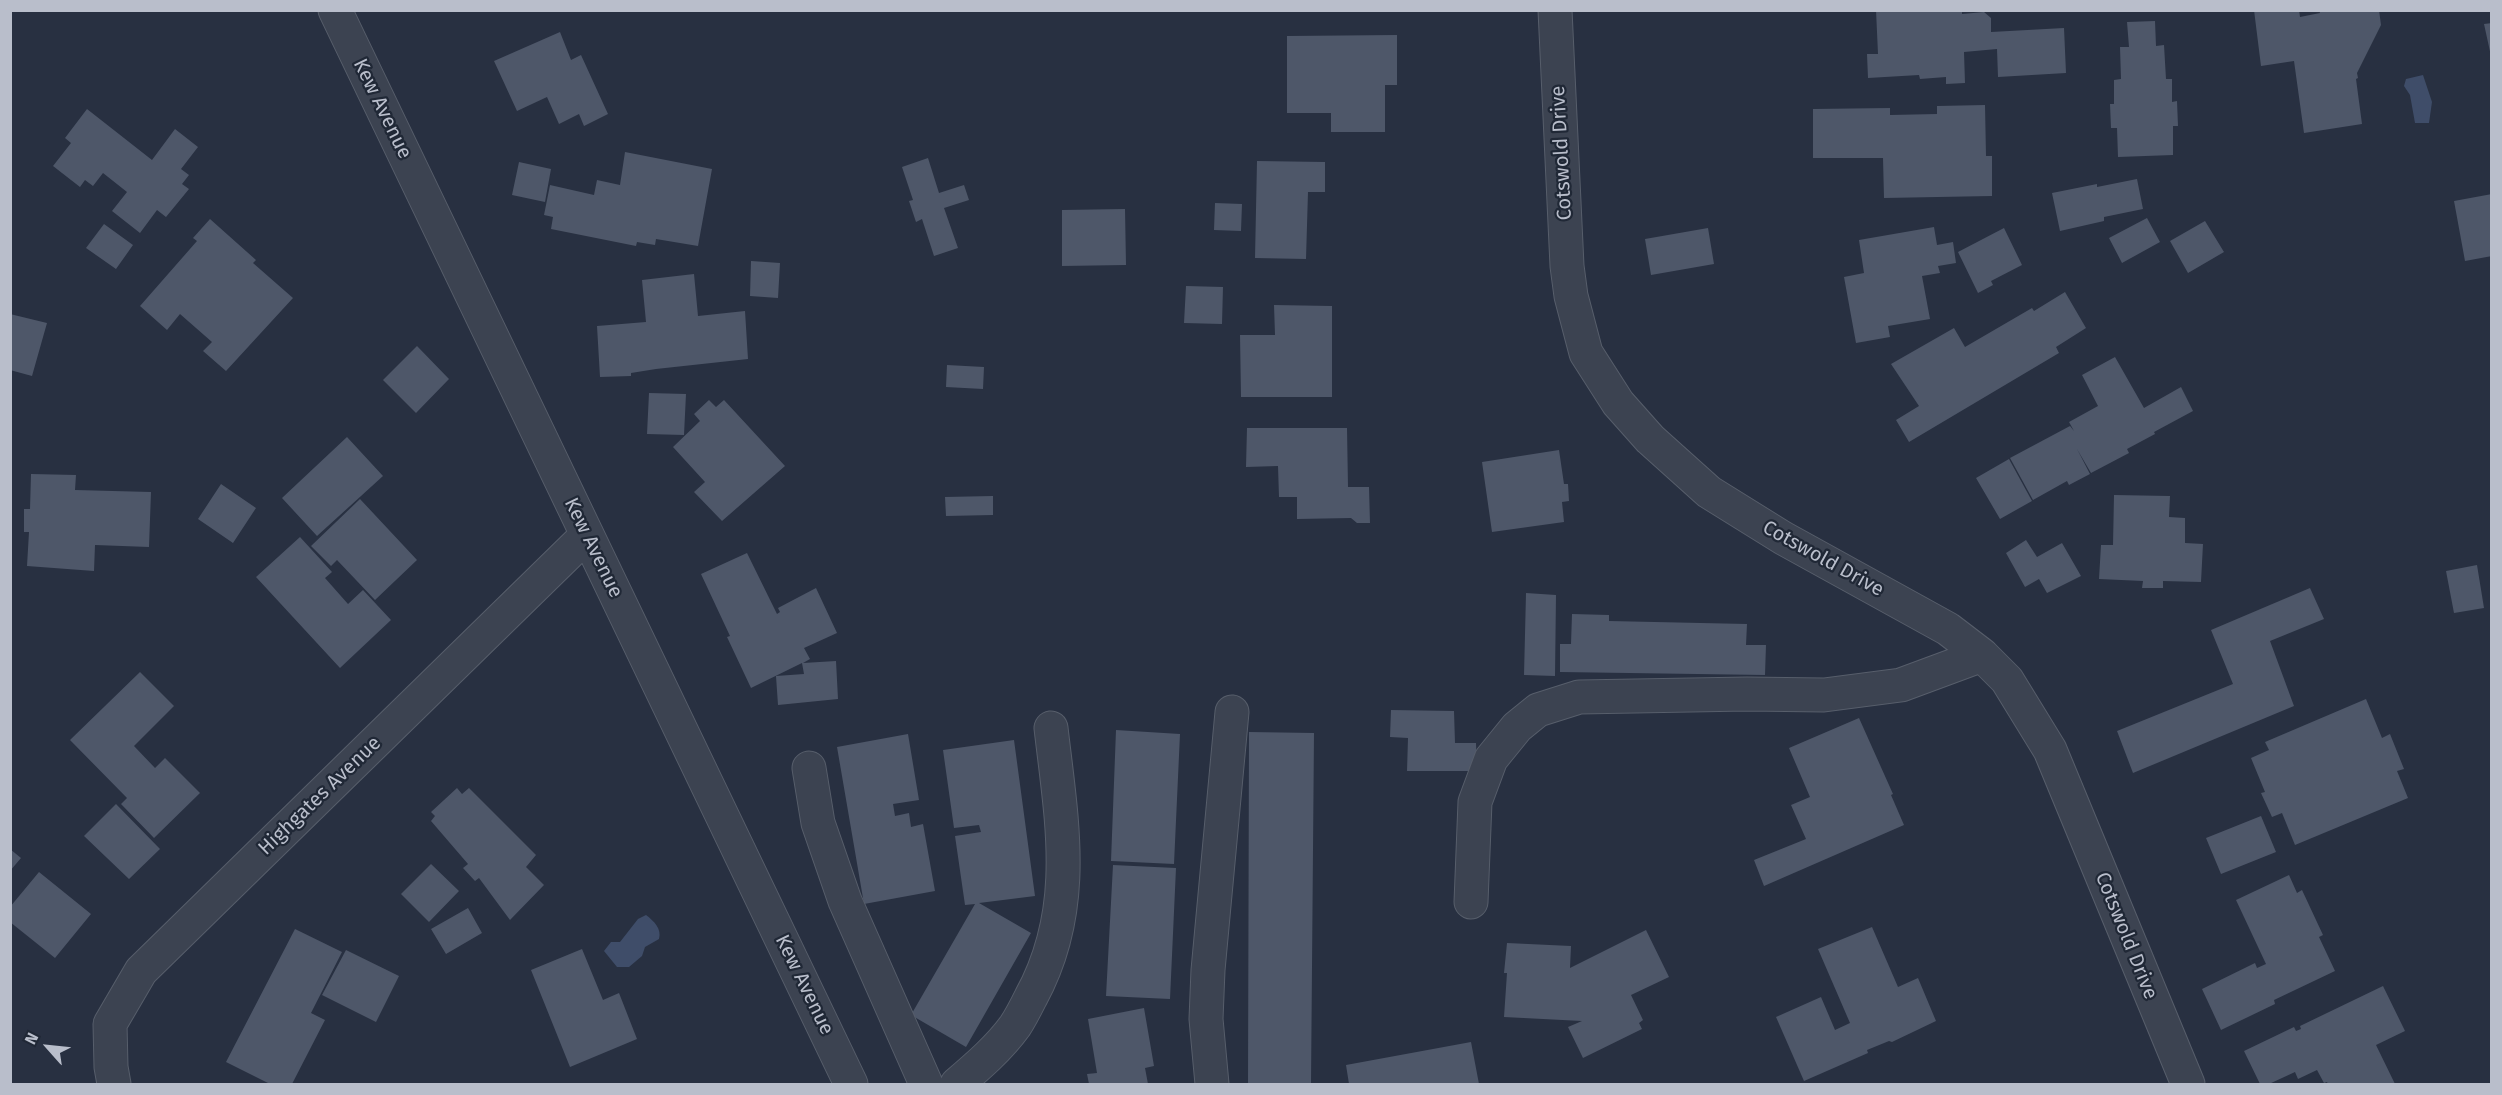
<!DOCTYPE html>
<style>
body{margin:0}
#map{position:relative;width:2502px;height:1095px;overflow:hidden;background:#283041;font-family:"Fira Sans",sans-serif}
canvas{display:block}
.frame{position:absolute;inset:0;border:12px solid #b9becb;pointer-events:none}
.north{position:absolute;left:18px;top:1017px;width:60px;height:60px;-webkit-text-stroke:4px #202836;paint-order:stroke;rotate:297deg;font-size:16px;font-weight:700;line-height:24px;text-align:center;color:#b9becb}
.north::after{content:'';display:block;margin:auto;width:21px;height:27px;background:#b9becb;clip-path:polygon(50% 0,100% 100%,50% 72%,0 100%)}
</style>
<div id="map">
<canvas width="2502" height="1095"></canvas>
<div class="frame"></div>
<div class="north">N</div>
</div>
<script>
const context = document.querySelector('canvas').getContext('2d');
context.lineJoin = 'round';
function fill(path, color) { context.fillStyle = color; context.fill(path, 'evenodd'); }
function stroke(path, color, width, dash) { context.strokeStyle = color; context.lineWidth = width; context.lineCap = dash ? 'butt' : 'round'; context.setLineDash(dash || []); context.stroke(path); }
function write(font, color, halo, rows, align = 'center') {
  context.font = font + ' "Fira Sans",sans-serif'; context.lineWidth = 4.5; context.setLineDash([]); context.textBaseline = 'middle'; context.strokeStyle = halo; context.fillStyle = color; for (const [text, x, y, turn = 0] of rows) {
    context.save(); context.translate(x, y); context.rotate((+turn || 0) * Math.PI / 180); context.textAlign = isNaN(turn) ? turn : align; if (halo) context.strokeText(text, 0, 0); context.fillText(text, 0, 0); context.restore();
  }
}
fill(new Path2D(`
 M2423,75L2432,102L2429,123H2415L2410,95L2404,86L2406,79Z
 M646,915C654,921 662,929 659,939L645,947L642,956L629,967H617L604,951L611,942H620L638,919Z`), '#3f4d69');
fill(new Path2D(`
 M1876,10H1962V14L1984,12L1991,18V32L2064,28L2066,73L1998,77L1997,49L1964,52L1965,83L1946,84V77L1920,79L1919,75L1868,78L1867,54H1878Z
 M2254,10H2299L2300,17L2320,13L2319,10H2379L2381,25L2357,73L2358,78L2356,79L2362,124L2304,133L2294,61L2261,66Z
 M2155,21L2156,46L2164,45L2166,79H2172V102L2177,101L2178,126H2173V155L2118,157L2117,128H2111L2110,104H2114V80L2121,79L2120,47H2129L2127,22Z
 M2492,23V56H2491L2484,24Z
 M560,32L571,60L581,55L608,114L584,126L579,114L559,124L547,97L517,111L494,61Z
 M1397,35V85H1385V132H1331V113H1287V36Z
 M1985,105L1986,156H1992V196L1884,198L1883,158H1813V109L1890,108V115L1937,114V106Z
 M87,109L152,160L175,129L198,147L181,169L189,175L182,184L189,189L166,217L157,210L140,233L112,211L127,192L103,173L93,186L85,180L80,187L53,166L71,143L65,138Z
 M625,152L712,169L698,246L656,239L655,245L637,242L636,246L551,229L553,217L544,215L550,185L594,195L597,180L620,185Z
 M928,158L939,193L964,185L969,200L944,208L958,248L934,256L922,219L916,222L909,201L913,200L902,167Z
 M1257,161L1325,162V192H1308L1306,259L1255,258Z
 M519,162L551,169L545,202L512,195Z
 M2137,179L2143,209L2104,217V221L2060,231L2052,193L2097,184V187Z
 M2492,194V256L2465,261L2454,201Z
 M1215,203L1242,204L1241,231L1214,230Z
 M1125,209L1126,265L1062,266V210Z
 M2147,218L2160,242L2122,263L2109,238Z
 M210,219L256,260L253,263L293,298L226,371L203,351L212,342L180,314L167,330L140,306L197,241L193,238Z
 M2205,221L2224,252L2188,273L2170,241Z
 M104,224L133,245L116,269L86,248Z
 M1934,227L1937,245L1953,242L1956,263L1938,266L1940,273L1922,276L1930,319L1888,326L1890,337L1856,343L1844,277L1864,273L1859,240Z
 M1708,228L1714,264L1651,275L1645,239Z
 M2004,228L2022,265L1991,281L1993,285L1978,293L1958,252Z
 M751,261L780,263L778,298L750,296Z
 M694,274L698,316L745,311L748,359L656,369L631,373V376L600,377L597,326L646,322L642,280Z
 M1186,286L1223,287L1222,324L1184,323Z
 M2065,292L2086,328L2056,347L2059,353L1909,442L1896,420L1919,406L1891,364L1954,328L1965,347L2032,308L2034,311Z
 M1274,305L1332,306V397H1241L1240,335H1275Z
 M10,314L47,323L32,376L10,370Z
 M417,346L449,379L416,413L383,380Z
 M2115,357L2144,408L2181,387L2193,411L2154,432L2155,434L2127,449L2129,453L2091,473L2077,449L2090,474L2069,485L2067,481L2033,500L2010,458L2070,426L2074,431L2069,422L2098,406L2082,375Z
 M947,365L984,367L983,389L946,387Z
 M649,393L686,394L684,435L647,434Z
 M709,400L716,407L724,400L785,466L722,521L694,492L705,482L673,447L700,421L694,414Z
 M1247,428H1347L1348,487H1369L1370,523H1357L1351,518L1297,519V497H1279L1278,466L1246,467Z
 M347,437L383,476L317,536L282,498Z
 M1559,450L1564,484H1568L1569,501L1562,502L1564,522L1492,532L1482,462Z
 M2009,459L2032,501L2000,519L1976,478Z
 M31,474L76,475L75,490L151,492L149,547L95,545L94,571L27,566L29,532H24V509H30Z
 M221,484L256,508L233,543L198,519Z
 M2114,495L2170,496L2169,517L2185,518V543L2203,544L2201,582L2163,581V588H2142L2143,581L2099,579L2101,545H2113Z
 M993,496V515L946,516L945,497Z
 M360,499L417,560L375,600L337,560L331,566L311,546Z
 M300,537L332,572L325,578L348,604L363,590L391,620L340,668L256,577Z
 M2026,540L2037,557L2062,543L2081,576L2047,593L2039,579L2025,587L2006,553Z
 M747,553L777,614L780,612L778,608L816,588L837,633L804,648L810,659L803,663L836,661L838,699L778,705L776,676L804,674L802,663L751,688L727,637L730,636L701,574Z
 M2477,565L2484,608L2454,613L2446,571Z
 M2310,588L2324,619L2270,641L2294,706L2133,773L2117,731L2233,684L2211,630Z
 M1526,593L1556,595L1555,676L1524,675Z
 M1572,614L1609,615V621L1747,624L1746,645H1766L1765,675L1560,672V644H1571Z
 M140,672L174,706L134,746L155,768L165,758L200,793L154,838L121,804L127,798L70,740Z
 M2366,699L2382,738L2390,734L2404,769L2397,771L2408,798L2295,845L2282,813L2272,817L2261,793L2265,792L2251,758L2269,750L2265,742Z
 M1391,710L1454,711L1455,743H1476L1477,771H1407L1408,738L1390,737Z
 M1859,718L1893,794L1891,795L1904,825L1764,886L1754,860L1806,839L1791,805L1810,797L1789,748Z
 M1116,730L1180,734L1174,864L1111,861Z
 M1249,732L1314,733L1311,1084H1248Z
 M908,734L919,800L893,804L895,816L909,813L911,827L923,824L935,891L864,904L837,747Z
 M1014,740L1035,896L979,903L1031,933L966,1047L911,1015L975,904L965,905L955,836L981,832L979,825L954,828L943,750Z
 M457,788L462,794L469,788L536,855L526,867L544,885L510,920L479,878L475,881L463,868L468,864L431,821L435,816L431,812Z
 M116,804L160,849L129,879L84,836Z
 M2261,816L2276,852L2221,874L2206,838Z
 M10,849L21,858L10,871Z
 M431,864L459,891L429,922L401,894Z
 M1113,865L1176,868L1170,999L1106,996Z
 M39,872L91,914L55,958L10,922V907Z
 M2289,875L2297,893L2302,890L2323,935L2319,937L2335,971L2274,1000L2275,1004L2221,1030L2202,989L2255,963L2257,968L2266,964L2236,900Z
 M468,908L482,933L446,954L431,929Z
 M1872,927L1898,987L1918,978L1936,1021L1892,1042L1889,1041L1867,1050L1868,1053L1804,1081L1776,1017L1821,997L1835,1030L1850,1023L1818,949Z
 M295,929L342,952L311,1013L325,1020L292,1084H270L226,1062Z
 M1646,930L1669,977L1631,995L1643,1020L1639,1023L1642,1029L1583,1058L1568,1027L1582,1021L1504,1017L1507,973H1504L1507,943L1571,946L1570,968Z
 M582,949L603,1000L619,993L637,1039L570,1067L531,970Z
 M346,950L399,976L376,1022L322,995Z
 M2383,986L2405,1031L2376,1045L2395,1084H2328L2327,1082L2324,1083L2317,1070L2298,1079L2295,1072L2269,1084H2260L2244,1051L2294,1027L2296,1031L2301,1029L2300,1026Z
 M1144,1008L1154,1066L1145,1068L1148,1084H1089L1087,1074L1097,1073L1088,1019Z
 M1471,1042L1479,1084H1349L1346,1065Z`), '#4e5769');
const minor = new Path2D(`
 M335,10L851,1084
 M1555,10L1567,266L1571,296L1586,353L1618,403L1650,439L1709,492L1783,538L1948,629L1982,655L2007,680L2050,750L2188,1084
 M809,768L818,823L845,901L926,1084
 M1471,902L1475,802L1491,759L1517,727L1538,710L1579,697L1747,694L1824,695L1901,685L1982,655
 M114,1084L111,1067L110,1024L141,971L587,535
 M957,1084C978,1066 999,1048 1015,1026C1021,1017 1026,1007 1031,997C1079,909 1062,823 1051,728
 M1212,1084L1206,1019L1208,970L1232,712`);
stroke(minor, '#575e6b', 35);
stroke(minor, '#3c4351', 33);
write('20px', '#b9becb', '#202836', [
 ["Kew Avenue",382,109,64],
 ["Cotswold Drive",1562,153,-93],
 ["Kew Avenue",593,548,64],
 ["Cotswold Drive",1823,559,29],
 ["Highgates Avenue",320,796,-44],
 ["Cotswold Drive",2126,936,68],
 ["Kew Avenue",804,985,64]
]);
</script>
